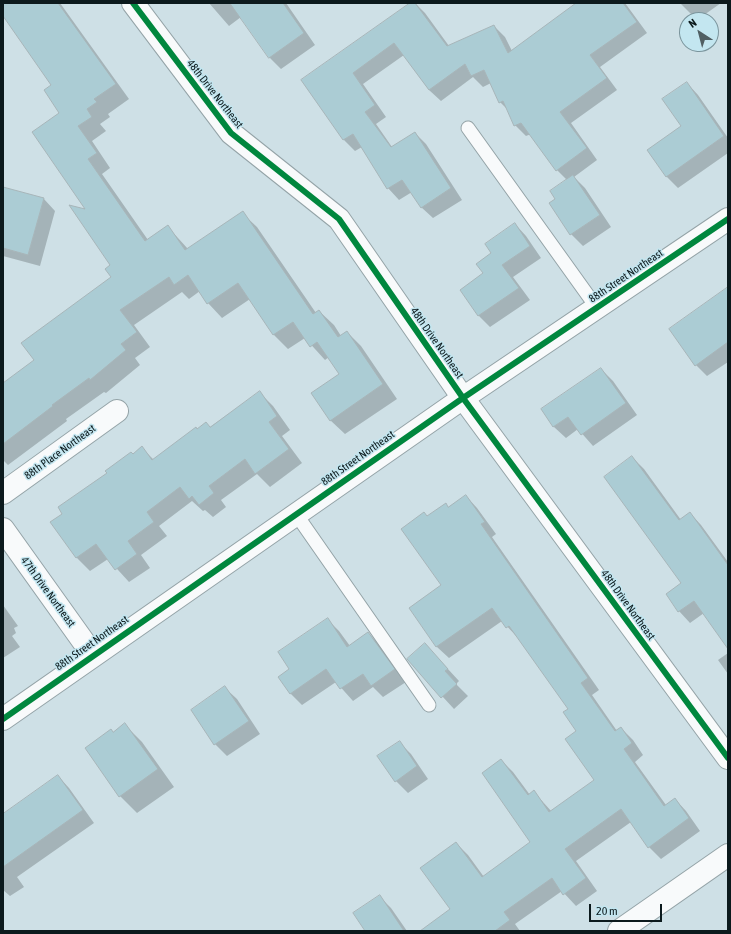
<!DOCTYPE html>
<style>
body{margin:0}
#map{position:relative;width:731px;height:934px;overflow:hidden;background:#cee0e6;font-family:"Asap Condensed",sans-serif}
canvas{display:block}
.frame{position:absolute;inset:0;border:4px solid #0c1a1d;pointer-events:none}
.north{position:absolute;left:679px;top:12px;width:40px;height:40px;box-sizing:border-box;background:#c3e6f0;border:1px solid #7a949c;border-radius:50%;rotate:324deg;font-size:11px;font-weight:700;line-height:16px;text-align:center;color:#0c1a1d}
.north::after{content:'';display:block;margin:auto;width:14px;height:18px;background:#505f63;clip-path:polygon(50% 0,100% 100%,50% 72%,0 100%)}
.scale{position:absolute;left:589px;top:904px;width:73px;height:18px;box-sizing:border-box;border:2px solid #0c1a1d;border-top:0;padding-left:5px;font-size:12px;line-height:14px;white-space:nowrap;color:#0c1a1d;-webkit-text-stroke:3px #c3e6f0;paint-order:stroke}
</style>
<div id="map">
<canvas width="731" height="934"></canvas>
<div class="frame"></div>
<div class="north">N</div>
<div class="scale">20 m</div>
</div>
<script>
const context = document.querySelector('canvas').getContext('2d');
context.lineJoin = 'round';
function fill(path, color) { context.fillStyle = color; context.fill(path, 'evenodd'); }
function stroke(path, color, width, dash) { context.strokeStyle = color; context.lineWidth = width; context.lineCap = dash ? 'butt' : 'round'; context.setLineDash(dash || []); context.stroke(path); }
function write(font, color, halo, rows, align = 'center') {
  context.font = font + ' "Asap Condensed",sans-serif'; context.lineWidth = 3; context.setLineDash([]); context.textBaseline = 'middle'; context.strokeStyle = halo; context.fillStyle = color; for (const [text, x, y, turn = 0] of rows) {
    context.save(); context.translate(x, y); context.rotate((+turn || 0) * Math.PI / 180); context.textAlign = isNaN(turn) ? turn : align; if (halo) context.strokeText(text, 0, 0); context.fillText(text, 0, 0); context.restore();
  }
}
fill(new Path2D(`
 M3,3H60L129,99L108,114L110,117L100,124L106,131L92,141L110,168L102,174L148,240L168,227L188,249L242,213L257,227L316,313L319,311L334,325L341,336L347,332L361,346L397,399L345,434L330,420L341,374L329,357L325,360L305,338L288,349L274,335L250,299L222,318L208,303L200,291L189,299L182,292L134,325L150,347L135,358L140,365L106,393L104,392L66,419L67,421L8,465L3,460V384L35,360L112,278V265L88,211L52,85L3,15Z
 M209,3H286L315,45L281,69L270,58L241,17L229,26Z
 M412,3H415L425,13L449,46L494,26L505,37L512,51L578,3H625L647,33L600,67L617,90L571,123L597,160L574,177L585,188L611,227L583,246L571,234L557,199L567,180L557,170L531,134L526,136L515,125L509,111L500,102L491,83L483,87L473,77L441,101L429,90L404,55L363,84L386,117L376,124L392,147L415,133L426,144L462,200L433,218L421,207L412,192L399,200L388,188L362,147L355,151L344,140L303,80Z
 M680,3H721L697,20Z
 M687,83L698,95L728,138V153L678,188L666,176L682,126Z
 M3,188L44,199L55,211L40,266L3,256Z
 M515,224L526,236L541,258L513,277L530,300L490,327L479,316L461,290L484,273L493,253Z
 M728,288V362L707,376L696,365Z
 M601,369L613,381L637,415L593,446L578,429L566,438L554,427L542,410Z
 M260,393L273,406L290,430L282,436L302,463L270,487L257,474L221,500L226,507L213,517L205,510L203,511L192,501L159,526L167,536L141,555L150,568L129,582L108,559L90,571L77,558L52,523L142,448L154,460L197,430L210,427Z
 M632,457L644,469L681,520L690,513L701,525L728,562V648L704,613L690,623L679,611L682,584Z
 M466,496L477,508L496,534L492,537L599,690L592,695L617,731L621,728L633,740L643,755L635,762L666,805L675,799L686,811L700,831L661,859L649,847L631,822L576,861L597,891L576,906L562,891L515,924L520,931H421L452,909L456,843L468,855L484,877L532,842L501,760L513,772L530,795L534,792L552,812L595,781L570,709L519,639L502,621L449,658L437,647L410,608L442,585L427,517L449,508Z
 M3,605L18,626L14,628L16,633L12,636L20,647L3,658Z
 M327,619L339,631L350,646L368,633L380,645L406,682L383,697L373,687L353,701L336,682L302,705L290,693V669Z
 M728,653V674L718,660Z
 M436,656L459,681L456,684L468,696L454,709L408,659Z
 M225,688L237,699L260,734L227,756L215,744Z
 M125,725L142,742L174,787L137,813L120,796L114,733Z
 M399,742L411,754L428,779L408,793L396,781Z
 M58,776L69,788L94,823L17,877L24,887L10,896L3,890V818Z
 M379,896L391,908L407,931H366Z`), '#0003');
const building = new Path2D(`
 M3,3H58L116,84L94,99L97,102L87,109L92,117L78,126L97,153L88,159L145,241L168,225L185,250L243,211L313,314L319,310L338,337L347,331L383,384L330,421L311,393L339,374L317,342L310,347L293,322L273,335L238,283L207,304L188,275L174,285L169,277L120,310L137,332L121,344L126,350L90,380L89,378L52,405L53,406L3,444V383L34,360L21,343L111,277L105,269L110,265L69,205L85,209L32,132L59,113L44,90L51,85L3,16Z
 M230,3H283L304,33L269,58Z
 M410,3H415L447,46L494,25L508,53L576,3H623L637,22L590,55L607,78L560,112L587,148L556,171L521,123L514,126L503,101L499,103L484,70L471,76L465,64L429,90L394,43L353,73L375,105L365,112L391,147L415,132L451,188L421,208L402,180L387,189L353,134L343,140L301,80Z
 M687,82L724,136L666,177L647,150L681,126L662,99Z
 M573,175L600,215L570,235L549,203L555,199L550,191Z
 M3,187L44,198L28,255L3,248Z
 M515,223L530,246L502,265L519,288L478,316L460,290L483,273L476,264L491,253L485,244Z
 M728,287V342L695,366L669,329Z
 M601,368L626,403L581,435L568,417L553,427L541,409Z
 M260,391L277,416L269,422L289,449L255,474L245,459L209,486L214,493L199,505L192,496L189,499L180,487L147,512L154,522L128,541L137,554L115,570L96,544L76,558L50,522L62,514L58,507L107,473L105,471L131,452L133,454L142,446L152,460L196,427L197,429L206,422L210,427Z
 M632,456L679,520L690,512L728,565V649L694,601L678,612L666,594L681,583L604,477Z
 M466,495L485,522L481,524L588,678L581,683L615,731L621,727L632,743L624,749L664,806L675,798L689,818L648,848L621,809L565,849L586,878L563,895L552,878L504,912L510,920L495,931H420L450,909L420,868L456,842L482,877L530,842L482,773L501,759L528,795L534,790L549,812L594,780L565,739L576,731L563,712L568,709L509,626L506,628L492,608L436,647L409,608L441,585L401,529L424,512L427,516L446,503L448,507Z
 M328,618L347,647L368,632L395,669L371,686L363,674L340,689L326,669L290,694L278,677L289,669L278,652Z
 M425,643L448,669L445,671L457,684L441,698L407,659Z
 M225,686L249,721L214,745L191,710Z
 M125,723L158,769L119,797L85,748L111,729L113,732Z
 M400,741L417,766L395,782L377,756Z
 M58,775L83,810L3,867V814Z
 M380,895L404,931H365L353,913Z`);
fill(building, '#abccd4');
stroke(building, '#a7b5b9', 1);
const service = new Path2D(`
 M468,128L597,308
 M296,514L429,705`);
const minor = new Path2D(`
 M133,3L231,133L339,219L463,398L728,758
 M3,493L117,411
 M3,529L93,655`);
const tertiary = new Path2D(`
 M619,931L728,855`);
const secondary = new Path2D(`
 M3,719L463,398L728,219`);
stroke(service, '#94a3a7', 15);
stroke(minor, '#94a3a7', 24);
stroke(tertiary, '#94a3a7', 24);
stroke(secondary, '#94a3a7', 24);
stroke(service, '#f8fafb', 13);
stroke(minor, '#f8fafb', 22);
stroke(tertiary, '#f8fafb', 22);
stroke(secondary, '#f8fafb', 22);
stroke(new Path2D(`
 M133,3L231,133L339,219L463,398L728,758
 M3,719L463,398L728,219`), '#00873e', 6);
write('11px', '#0c1a1d', '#c3e6f0', [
 ["48th Drive Northeast",215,94,52],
 ["88th Street Northeast",626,276,-34],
 ["48th Drive Northeast",437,343,55],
 ["88th Place Northeast",60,452,-36],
 ["88th Street Northeast",358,458,-35],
 ["47th Drive Northeast",48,592,54],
 ["48th Drive Northeast",628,605,54],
 ["88th Street Northeast",92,643,-35]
]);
</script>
